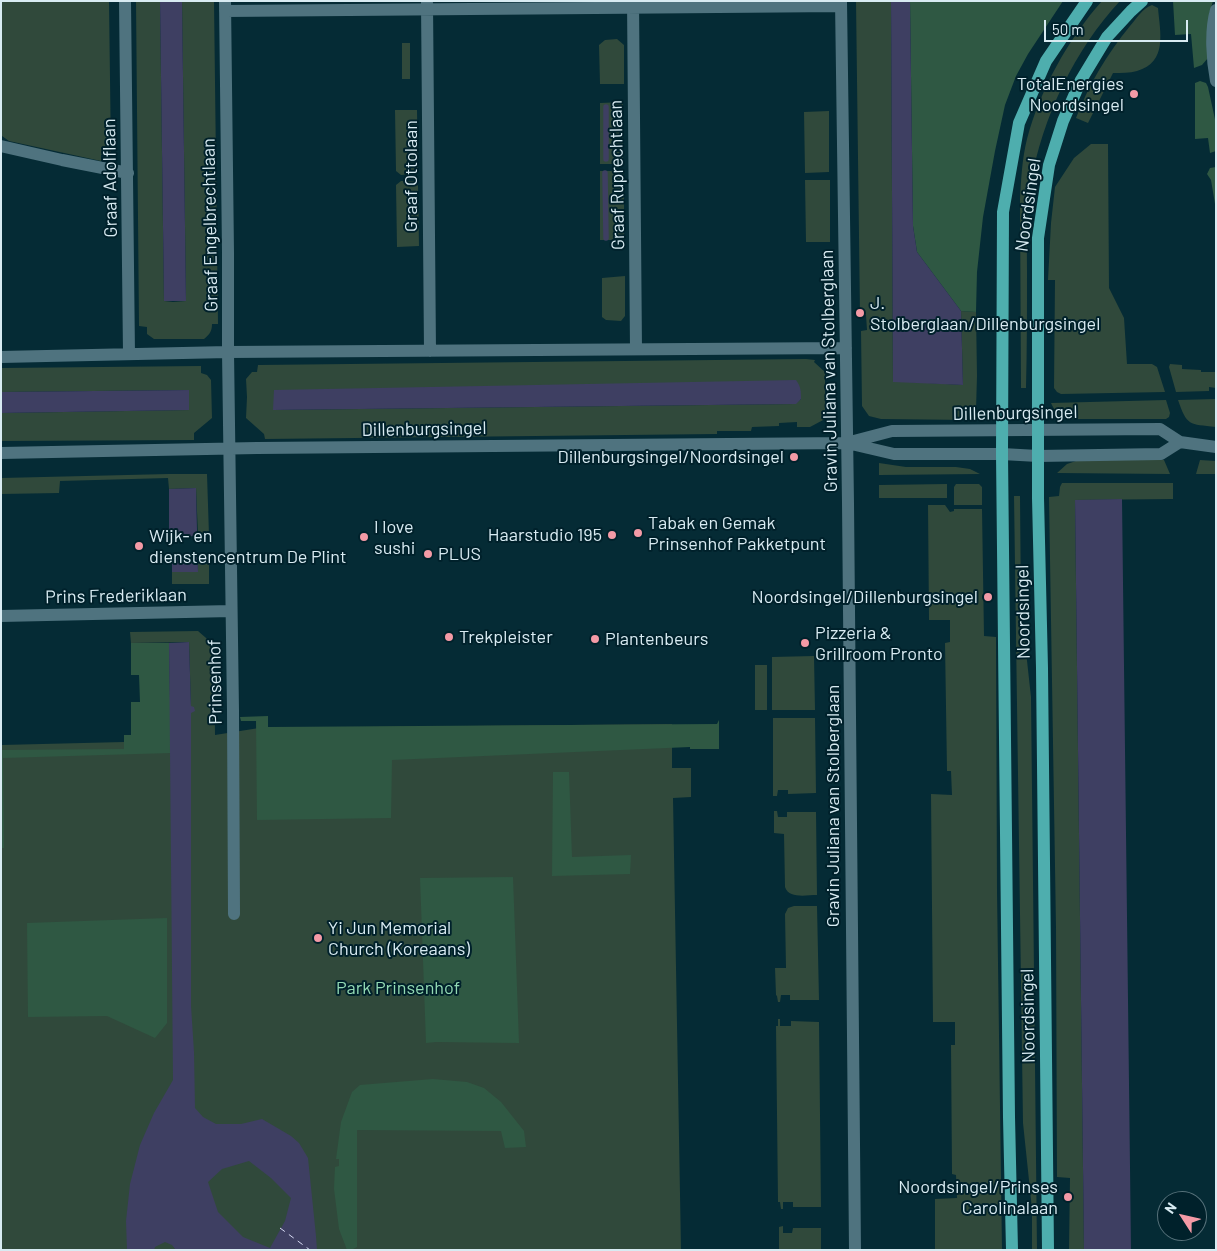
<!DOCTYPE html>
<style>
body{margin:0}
#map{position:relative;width:1217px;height:1251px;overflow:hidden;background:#052b35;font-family:Barlow,sans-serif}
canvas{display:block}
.frame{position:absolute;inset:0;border:2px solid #d8ebf2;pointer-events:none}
.north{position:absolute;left:1157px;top:1191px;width:50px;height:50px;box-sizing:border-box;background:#00212b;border:1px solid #56727b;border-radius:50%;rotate:305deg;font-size:14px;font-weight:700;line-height:20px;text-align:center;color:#d8ebf2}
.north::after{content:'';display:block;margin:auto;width:18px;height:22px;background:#f49aa6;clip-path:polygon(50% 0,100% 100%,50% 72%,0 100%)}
.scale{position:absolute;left:1044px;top:20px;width:144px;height:22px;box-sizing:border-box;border:2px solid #d8ebf2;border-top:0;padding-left:6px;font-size:15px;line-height:18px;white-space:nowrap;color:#d8ebf2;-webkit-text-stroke:4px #00212b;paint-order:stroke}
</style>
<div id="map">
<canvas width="1217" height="1251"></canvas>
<div class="frame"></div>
<div class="north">N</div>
<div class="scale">50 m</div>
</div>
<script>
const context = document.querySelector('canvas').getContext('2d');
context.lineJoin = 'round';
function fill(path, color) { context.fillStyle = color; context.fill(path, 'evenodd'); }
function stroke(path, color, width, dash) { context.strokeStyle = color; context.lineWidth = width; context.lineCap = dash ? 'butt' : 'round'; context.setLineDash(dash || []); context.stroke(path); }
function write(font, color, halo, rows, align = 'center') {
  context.font = font + ' Barlow,sans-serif'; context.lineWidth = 4; context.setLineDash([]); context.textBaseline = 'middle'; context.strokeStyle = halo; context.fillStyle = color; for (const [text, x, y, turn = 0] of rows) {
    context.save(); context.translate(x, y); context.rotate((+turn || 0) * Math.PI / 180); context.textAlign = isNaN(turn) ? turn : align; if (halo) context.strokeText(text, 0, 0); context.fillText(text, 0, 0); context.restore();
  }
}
fill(new Path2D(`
 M1,1H109L111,155H101V161L9,141L2,136Z
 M136,1H160L164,301L173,302L186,301L182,1H214L218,324H212C212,331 210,334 204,339H154L147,334V327L139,326Z
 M856,1H891L893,381L963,385L961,311L976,312L977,376L976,410L969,420L881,419L869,416L862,406L861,331L867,330L866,315H860Z
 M1102,1H1120C1075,49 1042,118 1031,183C1026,212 1027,241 1027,270C1027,310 1027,349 1026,388H1021L1020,200C1021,180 1022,159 1027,139C1040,90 1068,39 1102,1Z
 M1152,5L1158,8C1160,32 1168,62 1137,71C1130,73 1121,73 1113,73L1088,123L1076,118C1089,84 1107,54 1130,26C1136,19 1143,8 1152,5Z
 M617,39L624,45V84H600L599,45L605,40Z
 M402,43H410V79H402Z
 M623,102V164H600V103Z
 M395,110H417L418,170L414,174L401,175L396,171Z
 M829,111V172L805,173L804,112Z
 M1091,144H1108L1109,288L1124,318L1127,364H1152L1157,367L1165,392L1061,394L1057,392L1054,388L1055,280H1048L1051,223L1055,187L1074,158Z
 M600,171H624V240H600Z
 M805,180H830V242H806Z
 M401,181H414L418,186L419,246L397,247L396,185Z
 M625,276V316L621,321L606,320L602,317V278Z
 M806,359L815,360L814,362L825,372V419L810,427H797V422L779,423V426L752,427L751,431H717V434L265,439L264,434L246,418L247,397L246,379L252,372H257L258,365ZM274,390L801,399L795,404L274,410Z
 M1170,364L1182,365V369L1201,370V372H1216V388L1209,387V391L1176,392L1169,367Z
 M201,366V373L207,375L211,380L212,418L194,433V440L1,441V413L189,410V390L1,392V368Z
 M1216,399V427C1189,424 1187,426 1178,400Z
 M1166,400L1170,413L1169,417L1166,419H1070C1060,416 1055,412 1051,403Z
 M1082,459L1164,460L1170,474L1057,473L1067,464Z
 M1200,460L1216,461V474H1196Z
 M879,463L906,467H956L970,469L980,474L879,475Z
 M169,474H207L209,535H198L196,488L169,489L168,478L60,481L59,493L1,494V478Z
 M1062,483H1173V499L1075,500L1084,1250H1069L1070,1178L1057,1177L1056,928L1049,497L1059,496L1060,487Z
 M947,484V498H879V485Z
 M956,484H979L982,487V505H954V487Z
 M1014,496H1020L1021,606L1031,697L1037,1250H1032V1209L1023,1123Z
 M928,505H945L950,512L954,511V509H982L984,636L996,637L997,891L1002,1250H935V1199L957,1198L956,1175L952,1174L951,1045H955V1022H933L931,794L952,795L951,771H947L945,643L950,642V620H929Z
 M209,555V584H172V572H198V556Z
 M198,631L213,644L214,649L215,735L259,728L672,724V768H691V797L673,798L681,1250H1V745L165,741L191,707L189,642L131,643L130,632Z
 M814,656L815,710H772V657Z
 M755,665H767V710H755Z
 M773,718H815L816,793L788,794V790H778L777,796H773Z
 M774,811H777L778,817H787V812H816L817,895C806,895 789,899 785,887L784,834L774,833Z
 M794,906H817L819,1000H790V995H781L780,1002H778L777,996L776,995L775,968H786L785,914L788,908Z
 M778,1019H780V1026H791V1021L819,1022L821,1207H793V1202H783V1209H781L780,1202H778L776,1026H778Z
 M783,1226V1233H792L793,1228H821V1250H779V1227Z`), '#30493b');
fill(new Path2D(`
 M910,1H1063L1028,54L1016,76L1005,105L995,151L983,217L977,272L976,312L961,311L917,252L913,226Z
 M1173,1H1213L1209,15L1208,58L1202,65L1194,68L1191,34L1175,35Z
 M1200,81L1206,83L1208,87L1216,124V151L1210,153L1208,138L1195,139V83Z
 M1216,167V210L1211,180L1207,174L1210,168Z
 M131,643H169L171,753L3,758L4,848H1V739L2,750L124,749V735H131V702H140L139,675H131Z
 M268,716V727L717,724L719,720V749H690V747L392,760L391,818L257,820L256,721H241L240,717Z
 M553,772H569L572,857L631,855L630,874L552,876Z
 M513,877L519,1043L436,1042L426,1043L420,878Z
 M167,918V1023L155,1038L107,1016L28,1017L27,923Z
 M433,1079L467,1082L484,1088L501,1102L524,1131L526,1147L505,1148L501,1131L357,1130V1247L351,1250H347L339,1229L334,1189L335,1167L339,1166V1159H336L341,1122L352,1092L360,1085Z`), '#2f5843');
fill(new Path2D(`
 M160,1H182L186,301H164Z
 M891,1H910L913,226L917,252L961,311L963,385L893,382Z
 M796,380C801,387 801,391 801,399L796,404L273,410L274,390Z
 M189,390V410L1,413V392Z
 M196,488L198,572H172V537H169V489Z
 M1122,499L1131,1250H1084L1075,500Z
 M189,642L191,706L194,707L195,711L191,713V1006L194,1052L195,1108L203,1117L216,1124H241L262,1119L291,1136L299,1143L308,1158L316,1236L317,1250H176L172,1245L165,1242L155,1247L154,1250H127L126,1221L130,1184L140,1145L154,1113L173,1080L169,643ZM249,1161L271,1178L291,1198L285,1221L270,1248L243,1237L218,1212L208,1182L222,1169Z`), '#3e3f62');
fill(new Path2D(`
 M200,536V554L170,555V539H168V537Z`), '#052b35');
stroke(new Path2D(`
 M606,159V107
 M605,173L606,238`), '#3e3f62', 5.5);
stroke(new Path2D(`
 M280,1228L310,1250`), '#d8dbf5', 1, [6, 5]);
stroke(new Path2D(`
 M125,1L129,354
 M225,1L228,253V352L233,710L234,914
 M633,1L636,349
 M841,1L848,503L855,1250
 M427,3L430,351
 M1216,10C1210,31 1212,60 1216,81
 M225,11L841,6
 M1,146L62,160L128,173
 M1,357L228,352L846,348
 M850,442L892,431L1160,429L1180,442L1216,447
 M1,453L257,448L847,443L894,454H1002L1038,456L1161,454L1180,442
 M1,616L231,611`), '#4f737f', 12);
stroke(new Path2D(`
 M1012,1250L1009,1117L1002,454L1003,212L1019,123L1046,61L1087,1
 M1048,1250L1042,668L1038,498V238L1049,165L1063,121L1081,80L1107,37L1131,11L1142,1`), '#4eaeae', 12);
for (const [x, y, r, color] of [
 [1134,94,5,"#f49aa6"],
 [860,313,5,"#f49aa6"],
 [794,457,5,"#f49aa6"],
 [638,533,5,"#f49aa6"],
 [612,535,5,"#f49aa6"],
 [364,537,5,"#f49aa6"],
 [139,546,5,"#f49aa6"],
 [428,554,5,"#f49aa6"],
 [988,597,5,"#f49aa6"],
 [449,637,5,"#f49aa6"],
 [595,639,5,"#f49aa6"],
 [805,643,5,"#f49aa6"],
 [318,938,5,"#f49aa6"],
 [1068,1197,5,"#f49aa6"]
]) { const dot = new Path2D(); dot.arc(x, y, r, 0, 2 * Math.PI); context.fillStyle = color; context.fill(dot); stroke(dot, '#00212b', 2); }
write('18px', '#d8ebf2', '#00212b', [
 ["TotalEnergies",1124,84,"right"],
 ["Noordsingel",1124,105,"right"],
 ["J.",870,303],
 ["Stolberglaan/Dillenburgsingel",870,324],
 ["Dillenburgsingel/Noordsingel",784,457,"right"],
 ["Tabak en Gemak",648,523],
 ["Prinsenhof Pakketpunt",648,544],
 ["I love",374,527],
 ["sushi",374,548],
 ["Haarstudio 195",602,535,"right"],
 ["Wijk- en",149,536],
 ["dienstencentrum De Plint",149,557],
 ["PLUS",438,554],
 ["Noordsingel/Dillenburgsingel",978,597,"right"],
 ["Pizzeria &",815,633],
 ["Grillroom Pronto",815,654],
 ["Trekpleister",459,637],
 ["Plantenbeurs",605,639],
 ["Yi Jun Memorial",328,928],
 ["Church (Koreaans)",328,949],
 ["Noordsingel/Prinses",1058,1187,"right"],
 ["Carolinalaan",1058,1208,"right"]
], 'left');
write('18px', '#d8ebf2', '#00212b', [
 ["Graaf Ruprechtlaan",617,175,-91],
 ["Graaf Ottolaan",411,176,-90],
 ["Graaf Adolflaan",110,178,-91],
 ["Noordsingel",1028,205,-82],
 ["Graaf Engelbrechtlaan",210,225,-91],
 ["Gravin Juliana van Stolberglaan",829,371,-91],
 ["Dillenburgsingel",1015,413,-1],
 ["Dillenburgsingel",424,429,-1],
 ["Prins Frederiklaan",116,596,-1],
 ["Noordsingel",1023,612,-91],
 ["Prinsenhof",215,682,-91],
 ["Gravin Juliana van Stolberglaan",833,806,-90],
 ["Noordsingel",1028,1016,-91]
]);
write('18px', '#93dab4', '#00212b', [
 ["Park Prinsenhof",398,988]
]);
</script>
